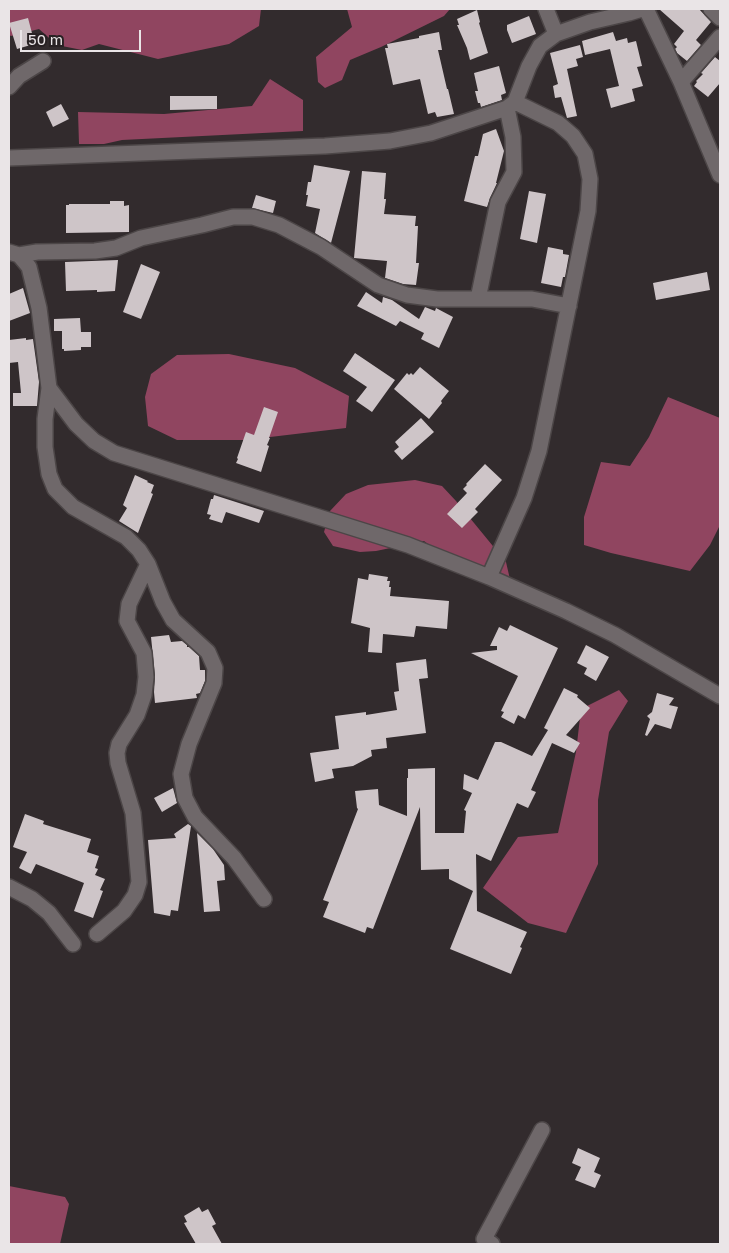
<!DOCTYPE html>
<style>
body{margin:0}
#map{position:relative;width:729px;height:1253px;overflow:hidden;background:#322b2d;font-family:"Golos Text",sans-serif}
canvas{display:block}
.frame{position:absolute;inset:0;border:10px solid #eae5e7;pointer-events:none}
.scale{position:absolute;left:20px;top:30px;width:121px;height:22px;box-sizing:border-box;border:2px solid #eae5e7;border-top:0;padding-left:6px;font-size:15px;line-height:18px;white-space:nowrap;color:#eae5e7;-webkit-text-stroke:4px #282123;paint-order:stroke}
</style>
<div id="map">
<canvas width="729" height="1253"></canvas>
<div class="frame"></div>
<div class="scale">50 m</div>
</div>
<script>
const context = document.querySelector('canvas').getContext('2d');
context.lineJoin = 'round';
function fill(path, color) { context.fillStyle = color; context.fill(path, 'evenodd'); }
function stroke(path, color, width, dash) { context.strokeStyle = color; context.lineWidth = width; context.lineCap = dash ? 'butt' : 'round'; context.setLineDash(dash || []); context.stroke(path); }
fill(new Path2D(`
 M9,9H261L259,26L229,44L158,59L99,44L82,50L57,45L39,29L11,36L9,35Z
 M347,9H450L444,16L381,47L350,60L342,80L325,88L318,82L316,57L352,27Z
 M270,79L303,100V131L122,140L104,144H79L78,112L164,114L252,106Z
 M229,354L295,368L349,396L346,428L245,440H177L148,426L145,397L151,374L177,355Z
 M668,397L720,418V525L710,545L690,571L611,553L584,545V517L601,462L630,466L649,437Z
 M415,480L442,486L456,501L506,562L512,588L481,583L458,568L424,541L376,551L360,552L333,546L324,532L330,511L346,494L368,485Z
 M619,690L628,701L609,732L598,800V864L566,933L528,923L483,888L518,837L558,833L576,752L581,709Z
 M9,1186L65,1197L69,1204L60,1244H9Z`), '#904560');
fill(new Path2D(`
 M659,9H699L711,22L696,40L701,45L687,61L677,53L675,49L677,47L674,44L684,31Z
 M477,10L480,22L479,23L488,53L470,60L467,48L457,25H459L457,19Z
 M529,16L536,34L512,43L507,30V25Z
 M28,18L33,37H31L34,44L17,49L9,23Z
 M439,32L442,50H438L447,89H448L454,114L437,117L435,112L428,114L420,79L393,85L385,48H388L387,44L419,38V36Z
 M613,32L616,41L627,38L628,43L636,41L642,66L637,67L643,86L632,89L635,101L611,108L606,89L619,86L610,49L585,55L582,41Z
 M580,45L583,57L576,59L578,66L567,69L577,116L567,118L561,97L555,98L553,86L558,84L550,53Z
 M715,57L720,61V83L708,97L694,86L697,82L696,81L703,74L701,73Z
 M499,66L506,93L501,95L502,100L481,107L480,103H478L475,91H478L474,73Z
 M170,96H217V109L170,110Z
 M61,104L69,119L53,127L46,112Z
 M496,129L504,151L496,183H497L490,198L487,207L464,201L475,156H478L483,134Z
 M314,165L350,171L331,243L315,233L320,209L306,206L308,195H306L308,182H311Z
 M362,171L386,173L384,199H386L384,214L416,216L415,226H418L416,263H419L416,285L403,284L385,278L387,261L354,258Z
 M529,191L546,194L537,243L520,239Z
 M256,195L276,201L273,213L252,208Z
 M110,201H124V206L129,205V232L66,233V205H69V204H110Z
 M548,247L563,250V254L569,255L565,277H563L561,287L541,283Z
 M118,260L115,291L97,292V290L66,291L65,262Z
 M141,264L160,272L141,319L123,312Z
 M707,272L710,290L656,300L653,283Z
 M23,288L30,313L9,321V294Z
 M366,292L382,303L383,297L392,300L419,319L425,307L435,311L436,308L453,317L439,348L421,339L424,333L400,321L396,326L357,306Z
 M80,318L81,332H91V347H81V350L64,351V349H62V331H54V319Z
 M26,338V340L33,339L39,382L37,406H13V393H21L18,362L9,363V340Z
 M355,353L395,380L372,412L356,401L367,387L343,371Z
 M420,367L449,391L441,401L442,403L429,419L394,389L407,373L409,375L411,373L413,375Z
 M264,407L278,412L269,438H270L267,445L269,446L261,472L236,463L238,459L237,458L246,432L254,435Z
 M421,418L434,432L402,460L394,451L399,447L395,442Z
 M485,464L502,480L475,509L478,512L462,528L447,514L467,493L463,489L467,485L466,484Z
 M135,475L148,481L147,482L154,485L151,493L153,494L138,533L119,521L127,508L123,505Z
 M214,495L264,511L259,523L226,512L222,523L209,519L211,515L207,514L211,499H213Z
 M369,574L388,577L387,581H390L389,587H391L390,596L449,601L447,629L416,626L414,637L383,634L382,653L368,652L370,628L351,623L358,578L368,580Z
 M510,625L558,648L525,719L518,715L514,724L501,717L504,712L501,711L518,676L471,653L497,650V646H490L499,627L507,631Z
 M169,635L171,642L182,641L187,645V647H189L199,656L200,670H205V681L200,693L196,694L197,698L155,703L154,692L155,676L151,637Z
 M586,645L609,657L596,681L584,674L587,668L577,663Z
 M426,659L428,678L419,679L426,733L386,738L387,748L371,750L372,756L353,766L332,769L334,778L315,782L310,753L339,749L335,716L366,712V715L397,710L394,692L399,691L396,663Z
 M564,688L578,695L577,697L590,708L566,735L580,743L574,753L552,743L531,790L536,792L528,808L517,803L491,861L476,854L477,911L527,932L520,947L522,948L511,974L450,949L473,891L449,879V869L421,870L420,807L373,929L367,927L365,933L323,917L329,902L323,900L358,809L357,808L355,791L378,789L379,805L407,816V778H408V769L435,768V833H464L466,811L464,810L472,793L463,789L464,774L478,780L495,742H501L532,756L548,730L544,728Z
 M657,693L674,698L669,705L678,707L671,729L655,724L647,736L645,735L650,719L647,716L652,712Z
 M173,788L177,803L162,812L154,798Z
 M25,814L44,821L43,824L91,839L87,852L99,856L95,868L98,869L95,875L105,879L100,890L103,891L93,918L74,911L84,883L36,864L31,874L19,868L27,852L13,847Z
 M188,824L191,826L178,911L171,910L170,916L154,913L148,840L176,838L174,834Z
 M197,833L213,849L224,865L225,880L217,881L220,911L204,912Z
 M578,1148L600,1158L594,1172L601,1175L595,1188L575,1180L581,1167L572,1163Z
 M199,1207L202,1212L208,1209L216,1224L212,1226L222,1244H196L184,1223L187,1222L184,1216Z`), '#cec5c8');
const minor = new Path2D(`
 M546,9L556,34
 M646,9L681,82L720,175
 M711,9L720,18
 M681,82L720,37
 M9,87L19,76L43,61
 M9,158L325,146L390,141L431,133L507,108L515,102L529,66L540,46L556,34L590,22L629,13L642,9
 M9,252L19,255L37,252L95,251L116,248L141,238L202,225L233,217H253L279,225L321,247L378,285L407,295L437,299H532L569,306
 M19,255L29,267L39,308L49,388L45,419V447L49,474L55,489L73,507L126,537L139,550L148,564L163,602L173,620L208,652L215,668L214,683L189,744L181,774L185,798L195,817L234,858L264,899
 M478,299L498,202L514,172L513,137L507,108
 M49,388L76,424L94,441L114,453L408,545L489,577L566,611L615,635L720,696
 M489,577L524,498L539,451L588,211L590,179L585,154L573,136L558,123L515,102
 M9,887L32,899L49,913L73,944
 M97,934L124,911L135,895L139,882L133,813L118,763L117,753L119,744L137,715L144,695L146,677L144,653L127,621L129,604L148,564
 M492,1244L484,1239L542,1130`);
stroke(minor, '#4c4647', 18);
stroke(minor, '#6f686a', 15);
</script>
